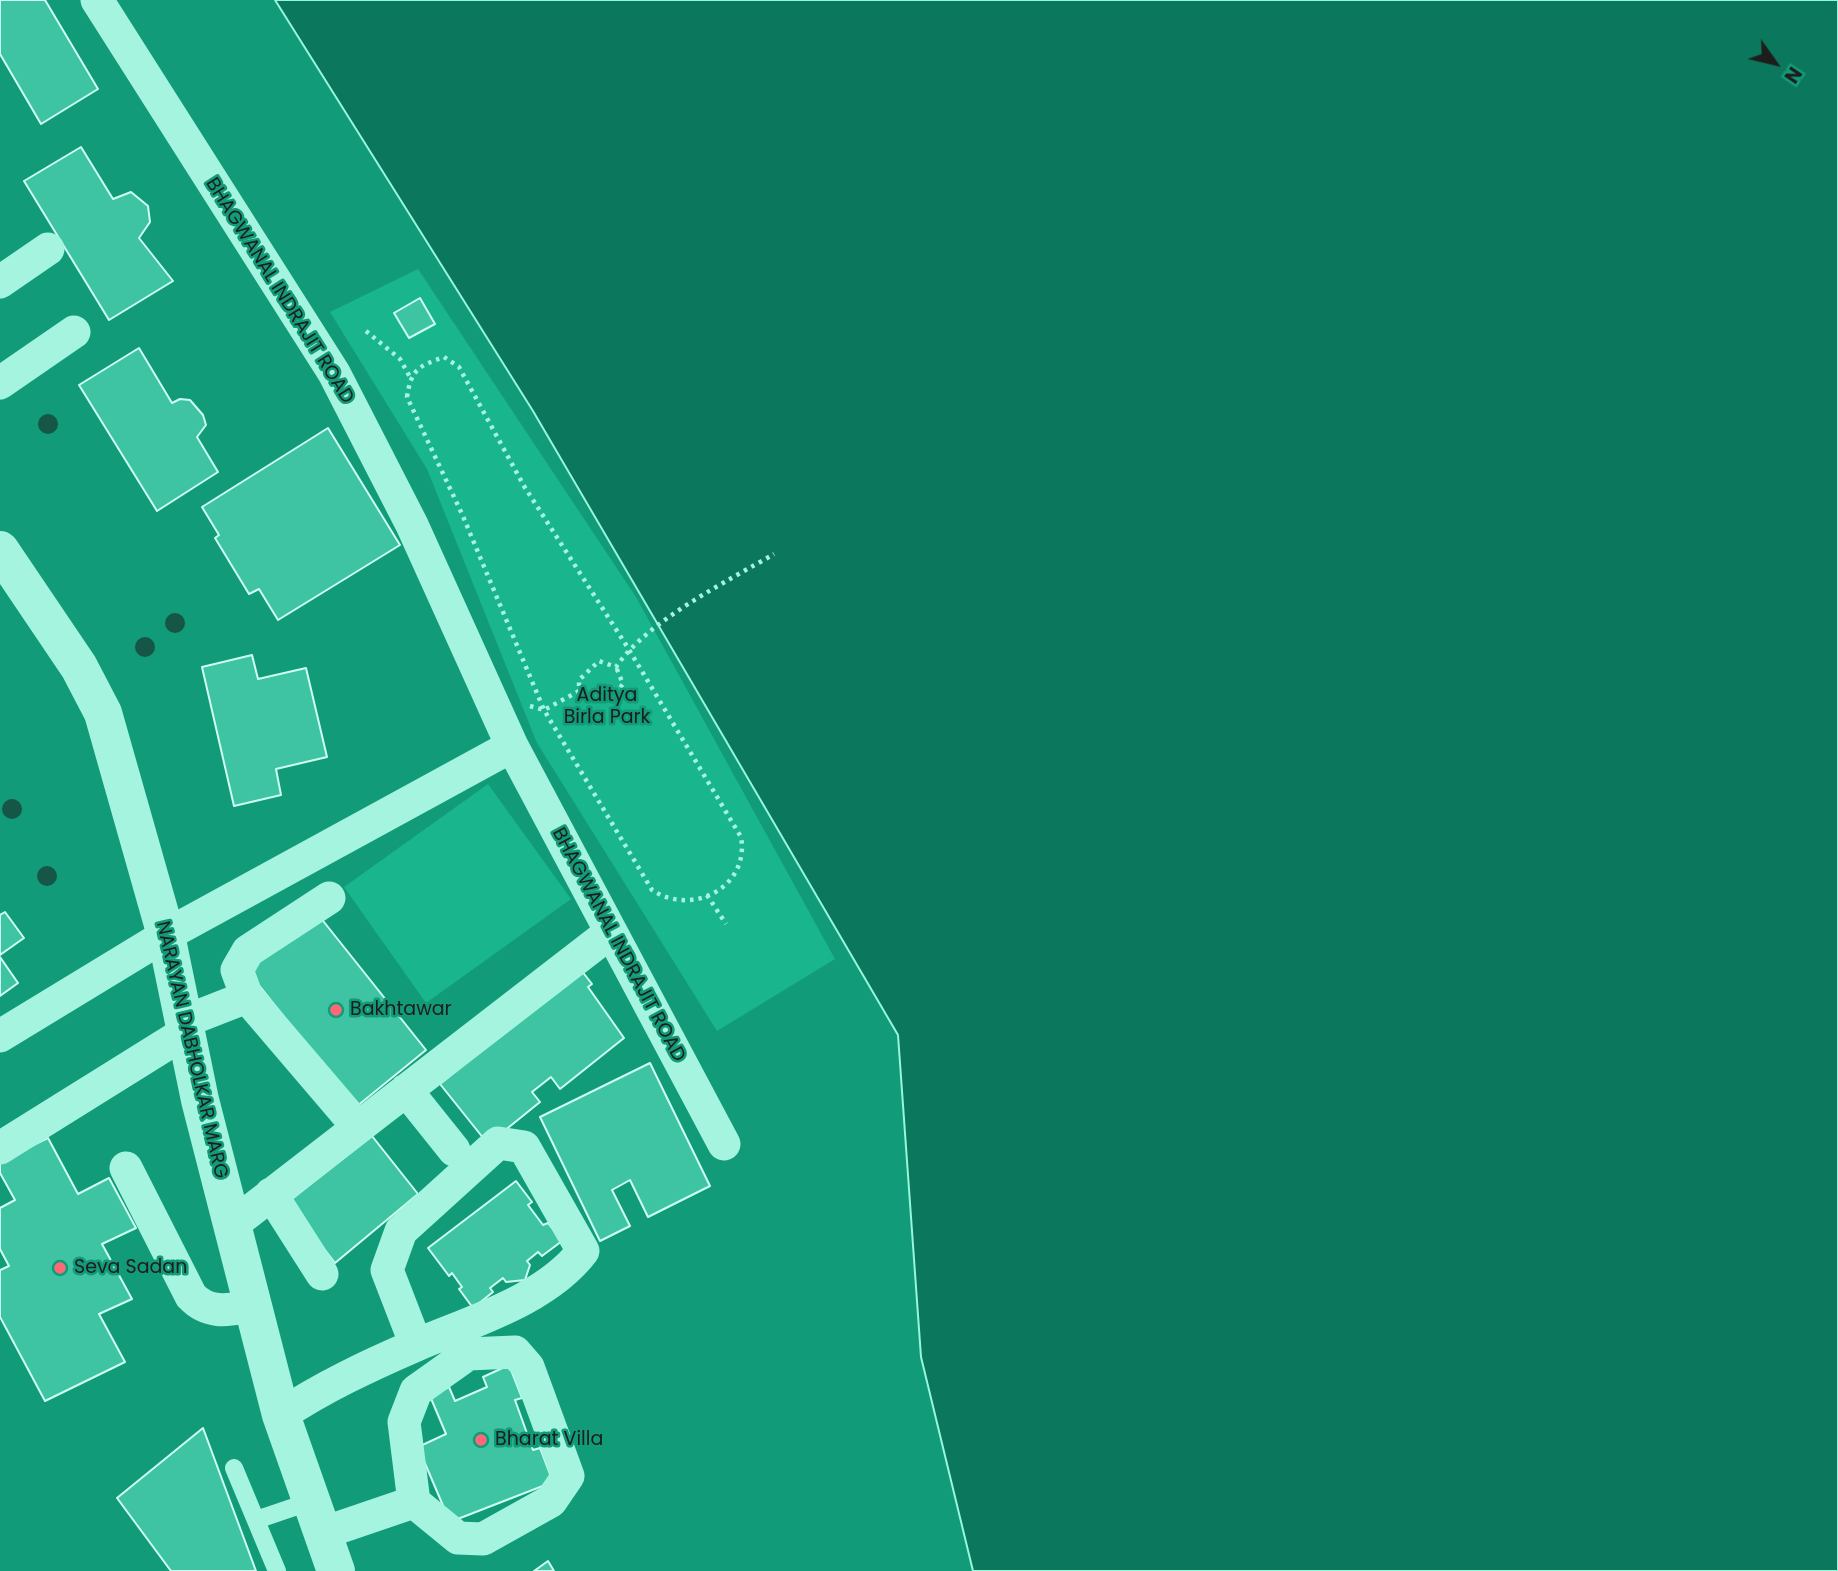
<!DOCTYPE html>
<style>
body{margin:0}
#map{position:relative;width:1838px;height:1571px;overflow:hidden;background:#119b79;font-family:Poppins,sans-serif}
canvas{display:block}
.north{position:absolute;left:1740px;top:28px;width:70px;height:70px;-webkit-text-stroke:5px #119b79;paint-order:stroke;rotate:124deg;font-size:19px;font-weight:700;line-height:28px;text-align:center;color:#1d1d1d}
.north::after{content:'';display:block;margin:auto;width:24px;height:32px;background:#1d1d1d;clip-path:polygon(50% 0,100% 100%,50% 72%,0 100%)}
</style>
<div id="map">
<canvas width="1838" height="1571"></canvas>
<div class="north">N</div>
</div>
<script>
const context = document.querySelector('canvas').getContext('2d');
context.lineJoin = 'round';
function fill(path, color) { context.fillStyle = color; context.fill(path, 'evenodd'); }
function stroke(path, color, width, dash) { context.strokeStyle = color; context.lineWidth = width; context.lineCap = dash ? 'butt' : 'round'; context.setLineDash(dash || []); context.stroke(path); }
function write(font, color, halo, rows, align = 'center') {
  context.font = font + ' Poppins,sans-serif'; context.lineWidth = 5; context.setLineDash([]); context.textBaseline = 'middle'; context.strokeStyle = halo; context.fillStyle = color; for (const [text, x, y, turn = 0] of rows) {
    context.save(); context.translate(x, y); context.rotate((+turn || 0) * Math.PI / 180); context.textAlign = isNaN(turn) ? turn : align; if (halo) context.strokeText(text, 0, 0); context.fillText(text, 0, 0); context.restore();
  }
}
fill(new Path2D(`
 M418,269L636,597L835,959L717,1031L537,743L427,469L330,312Z
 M488,784L571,899L426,1003L344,887Z`), '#19b58d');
const water = new Path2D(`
 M275,0H1838V1571H973L921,1357L898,1035L533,411Z`);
fill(water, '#0b775d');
stroke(water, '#97f7dd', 2);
const building = new Path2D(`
 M0,0H45L98,89L41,124L0,54Z
 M81,147L113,199L131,192L148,206L150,222L139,238L173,281L109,320L24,181Z
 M420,298L435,324L409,338L394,313Z
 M139,348L172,403L180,399L190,400L203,415L206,425L197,437L218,472L157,511L79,385Z
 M328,428L400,545L278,620L259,589L249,594L215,538L219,535L202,507Z
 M252,655L258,679L306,668L327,757L276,769L281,795L234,806L202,667Z
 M5,912L24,938L0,955V915Z
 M316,912L426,1050L356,1107L246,969Z
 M0,957L18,983L0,996Z
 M581,970L592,984L588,987L624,1038L560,1089L551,1077L532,1092L540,1102L488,1144L440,1084Z
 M650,1063L710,1186L648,1217L630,1180L612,1190L630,1226L600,1241L540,1117Z
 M372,1136L418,1194L335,1263L288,1202Z
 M48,1138L78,1194L109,1178L136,1228L102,1244L132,1299L99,1314L125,1362L45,1401L0,1317V1270L9,1266L0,1249V1208L15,1200L0,1173V1161Z
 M516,1181L532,1202L528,1205L543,1225L548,1223L562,1241L542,1256L538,1252L527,1261L530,1265L525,1280L506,1282L503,1278L490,1288L493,1292L473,1308L459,1289L462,1287L452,1273L449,1276L428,1248Z
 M509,1365L522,1398L515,1400L533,1450L540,1448L553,1482L450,1522L418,1447L446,1434L430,1396L449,1387L455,1401L487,1387L483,1377Z
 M203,1428L256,1571H171L117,1498Z
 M548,1561L554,1571H534Z`);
fill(building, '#3ec4a2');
stroke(building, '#cefef1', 2);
stroke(new Path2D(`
 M366,331L400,359L410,377
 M444,357L459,367L524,486L628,648L741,837C750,887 692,917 652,890L544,710L462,514L407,397C411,369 419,366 444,357Z
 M579,691L587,700L611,699L623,684L616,667
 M530,706L544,710L579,691V680L599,661L616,667C647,621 726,582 774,554
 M707,895L726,924`), '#a5f4df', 4.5, [3.5, 5]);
stroke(new Path2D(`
 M234,1468L277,1571
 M256,1520L312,1501`), '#a5f4df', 18);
stroke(new Path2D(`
 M0,282L48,249
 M0,383L74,332
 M512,746L724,1144
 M329,898L248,951L237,970L247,997L358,1127
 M183,1022L247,997
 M0,1036L166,935L512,746L412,525L334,373L97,0
 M406,1090L454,1150
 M0,1148L186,1032
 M126,1168L191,1296C209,1315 229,1310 253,1306
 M271,1194L322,1274
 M232,1225L611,932
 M515,1352L528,1367L568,1476L551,1501L483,1539L458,1538L414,1502L404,1422L416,1391L468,1354Z
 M281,1415C323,1387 368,1366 414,1346C469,1322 545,1301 583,1251L524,1147L498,1143L401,1231L387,1270L416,1345
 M323,1533L414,1502`), '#a5f4df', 33);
stroke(new Path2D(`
 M0,550L79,667L103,713L166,935L200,1100L281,1415L336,1571`), '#a5f4df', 38);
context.fillStyle = '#165646';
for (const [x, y] of [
 [48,424],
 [175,623],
 [145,647],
 [12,809],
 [47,876]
]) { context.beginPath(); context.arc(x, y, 10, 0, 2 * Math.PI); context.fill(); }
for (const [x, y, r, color] of [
 [336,1010,7,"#ff6977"],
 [60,1268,7,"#ff6977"],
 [481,1440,7,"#ff6977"]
]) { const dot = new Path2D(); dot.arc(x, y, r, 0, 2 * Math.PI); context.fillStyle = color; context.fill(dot); stroke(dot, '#119b79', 2.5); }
write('19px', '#1d1d1d', '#119b79', [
 ["BHAGWANAL INDRAJIT ROAD",279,291,58],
 ["BHAGWANAL INDRAJIT ROAD",618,945,62],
 ["NARAYAN DABHOLKAR MARG",191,1050,77]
]);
write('19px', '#1a1d1c', '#119b79', [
 ["Aditya",607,696],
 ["Birla Park",607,718]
]);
write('19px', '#1d1d1d', '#119b79', [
 ["Bakhtawar",350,1010],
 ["Seva Sadan",74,1268],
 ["Bharat Villa",495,1440]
], 'left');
</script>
